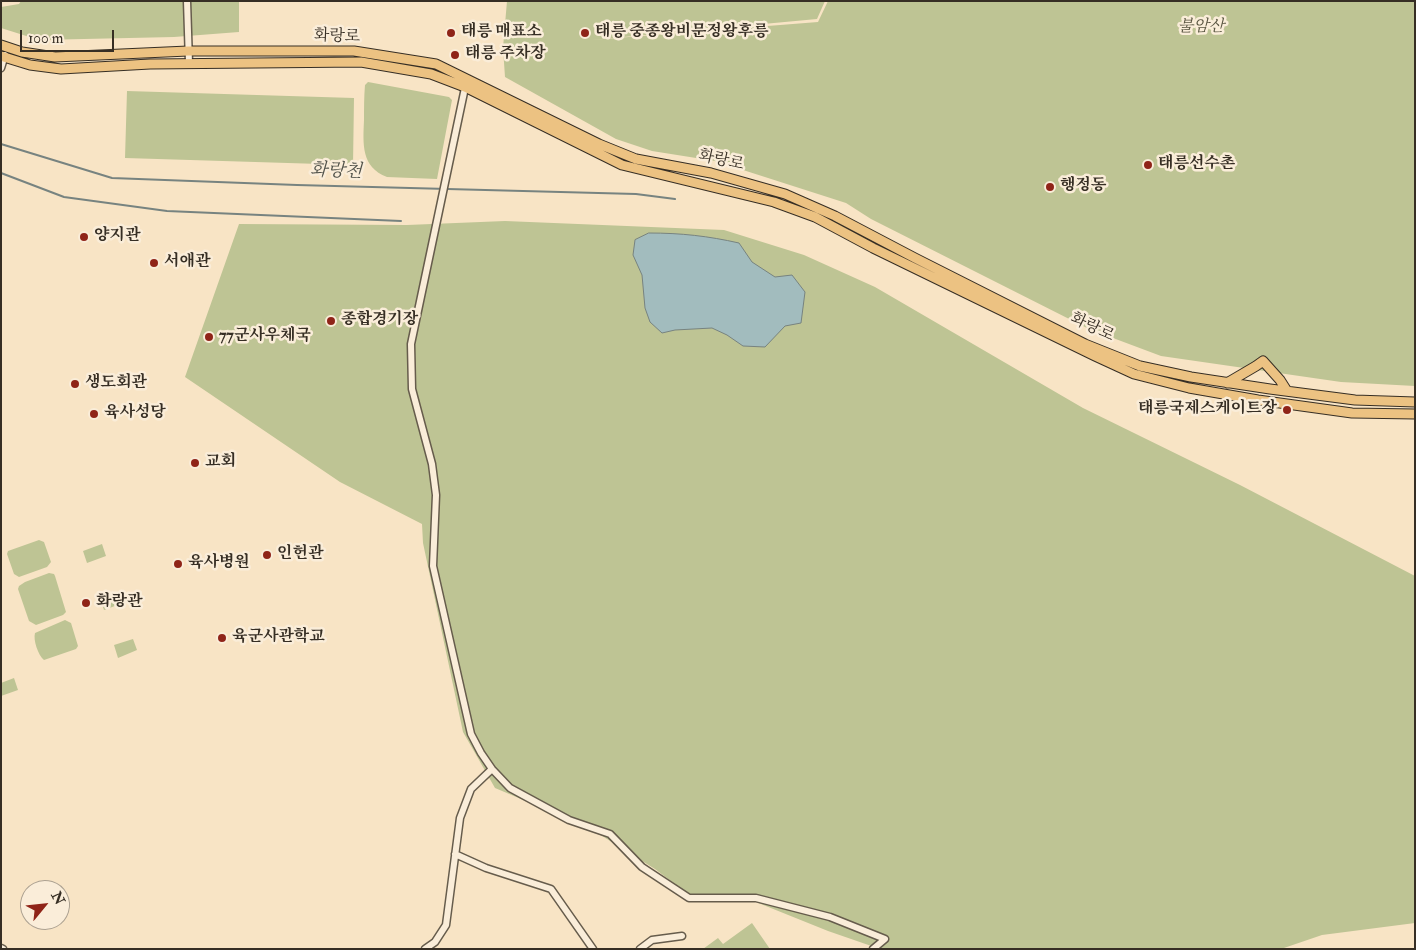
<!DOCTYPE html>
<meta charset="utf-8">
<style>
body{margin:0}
#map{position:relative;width:1416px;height:950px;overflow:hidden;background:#f8e4c5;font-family:"IM FELL Double Pica",serif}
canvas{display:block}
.frame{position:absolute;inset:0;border:2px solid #362e24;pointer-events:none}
.north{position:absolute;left:20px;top:880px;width:50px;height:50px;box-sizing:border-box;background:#faedd9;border:1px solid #aca191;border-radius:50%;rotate:62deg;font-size:14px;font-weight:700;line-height:20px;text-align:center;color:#362e24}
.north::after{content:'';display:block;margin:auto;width:18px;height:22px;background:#8f2418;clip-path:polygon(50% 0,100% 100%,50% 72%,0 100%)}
.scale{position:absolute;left:20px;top:30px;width:94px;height:22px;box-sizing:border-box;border:2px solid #362e24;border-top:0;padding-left:6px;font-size:15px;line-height:18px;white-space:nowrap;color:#362e24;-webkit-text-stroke:4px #faedd9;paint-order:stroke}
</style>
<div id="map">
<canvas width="1416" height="950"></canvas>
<div class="frame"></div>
<div class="north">N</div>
<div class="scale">100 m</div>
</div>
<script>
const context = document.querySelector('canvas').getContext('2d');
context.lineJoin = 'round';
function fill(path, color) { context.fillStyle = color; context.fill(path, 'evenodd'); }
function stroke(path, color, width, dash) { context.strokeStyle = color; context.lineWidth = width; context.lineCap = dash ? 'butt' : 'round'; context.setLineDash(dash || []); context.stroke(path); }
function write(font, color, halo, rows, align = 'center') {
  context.font = font + ' "IM FELL Double Pica","Noto Serif KR",serif'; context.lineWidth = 5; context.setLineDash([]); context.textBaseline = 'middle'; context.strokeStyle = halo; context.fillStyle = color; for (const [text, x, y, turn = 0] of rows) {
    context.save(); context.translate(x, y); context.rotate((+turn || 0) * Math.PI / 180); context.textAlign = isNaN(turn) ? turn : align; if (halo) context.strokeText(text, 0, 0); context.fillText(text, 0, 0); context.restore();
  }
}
fill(new Path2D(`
 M21,1H239V32L174,37L39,40L1,28V7L19,4Z
 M507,1H825L817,19L591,40L818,22L828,1H1415V386L1341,382L1161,356L1089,329L871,219L846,203L715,161L652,151L616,139L505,77L503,48Z
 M368,82L449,97L452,100L437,179L387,177C361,167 363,144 364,120C364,108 364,97 365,85Z
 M127,91L354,98L353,165L125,158Z
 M505,221L724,230L804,255L875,287L1083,408L1240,485L1415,576V923L1322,935L1281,949H880L828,931L736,894H688L655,869L599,834L566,818L495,788L463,732L423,543L422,524L340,482L185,377L239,224L407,225Z
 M39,540L44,542L51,562L47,567L19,577L14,574L7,554L8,551Z
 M102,544L106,556L87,563L83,551Z
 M49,573L54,574L55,576L66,612L63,615L36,625L29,621L18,589L19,586L25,582Z
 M119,592L123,603L104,610L100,598Z
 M65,620L71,623L78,646L76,649L44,660C38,655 33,640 35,633Z
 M133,639L137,650L118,658L114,645Z
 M14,678L18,690L1,696V683Z
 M752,923L770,949H703L718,938L723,944Z`), '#bec494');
const water = new Path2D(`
 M649,233C681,233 708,236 739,243L752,262L775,277L792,275L805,292L801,323L785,326L765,347L743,346L727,335L712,328L675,330L662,333L650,322L645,308L642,275L633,255L635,240Z`);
fill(water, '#a2bcbe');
stroke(water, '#778380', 1);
stroke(new Path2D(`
 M1,144L112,178L297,185L636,194L675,199
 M1,173L64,197L167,211L401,221`), '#778380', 2);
const minor = new Path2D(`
 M187,1L189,63
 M1,68L5,55
 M466,83L411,344L412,389L432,464L436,495L433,566L471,734L481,753L492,769L510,788L569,820L610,834L642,867L689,898H756L830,917L885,939L873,949
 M455,854L486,868L551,889L593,949
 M1,948L3,949
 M425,949L435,942L446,925L460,818L471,789L492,769
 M640,949L652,940L682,936`);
const major = new Path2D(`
 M1,45L22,52L55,57L188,51H354L436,64L599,144L636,159L711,173L785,194L835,216L915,258L1085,344L1140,366L1191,377L1270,389L1355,400L1415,402
 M1,56L30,65L61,69L150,64L361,62L431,74L465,87L622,165L774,202L815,217L873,248L1095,356L1134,374L1189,388L1258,400L1352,413L1415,414
 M1227,383L1256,366L1263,361L1280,380L1287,391`);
stroke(minor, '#665c4c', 9);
stroke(major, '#362e24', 11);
stroke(minor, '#faedd9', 6);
stroke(major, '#ecc282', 9);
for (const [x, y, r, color] of [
 [451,33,5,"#8f2418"],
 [585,33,5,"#8f2418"],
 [455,55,5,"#8f2418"],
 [1148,165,5,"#8f2418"],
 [1050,187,5,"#8f2418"],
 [84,237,5,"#8f2418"],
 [154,263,5,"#8f2418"],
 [331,321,5,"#8f2418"],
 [209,337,5,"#8f2418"],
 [75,384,5,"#8f2418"],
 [1287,410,5,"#8f2418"],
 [94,414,5,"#8f2418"],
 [195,463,5,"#8f2418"],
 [267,555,5,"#8f2418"],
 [178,564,5,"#8f2418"],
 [86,603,5,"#8f2418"],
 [222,638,5,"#8f2418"]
]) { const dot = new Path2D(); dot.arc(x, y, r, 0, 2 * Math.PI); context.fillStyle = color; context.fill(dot); stroke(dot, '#faedd9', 2); }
write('italic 16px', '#585440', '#faedd9', [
 ["불암산",1201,28]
]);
write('bold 16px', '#362e24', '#faedd9', [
 ["태릉 매표소",461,33],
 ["태릉 중종왕비문정왕후릉",595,33],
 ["태릉 주차장",465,55],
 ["태릉선수촌",1158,165],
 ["행정동",1060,187],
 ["양지관",94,237],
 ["서애관",164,263],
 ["종합경기장",341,321],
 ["77군사우체국",219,337],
 ["생도회관",85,384],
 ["태릉국제스케이트장",1277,410,"right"],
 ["육사성당",104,414],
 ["교회",205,463],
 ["인헌관",277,555],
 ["육사병원",188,564],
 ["화랑관",96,603],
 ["육군사관학교",232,638]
], 'left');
write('16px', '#362e24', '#faedd9', [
 ["화랑로",337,37,2],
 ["화랑로",721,161,13],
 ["화랑로",1092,328,25]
]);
write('italic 18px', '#51524a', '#faedd9', [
 ["화랑천",336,172,2]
]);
</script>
